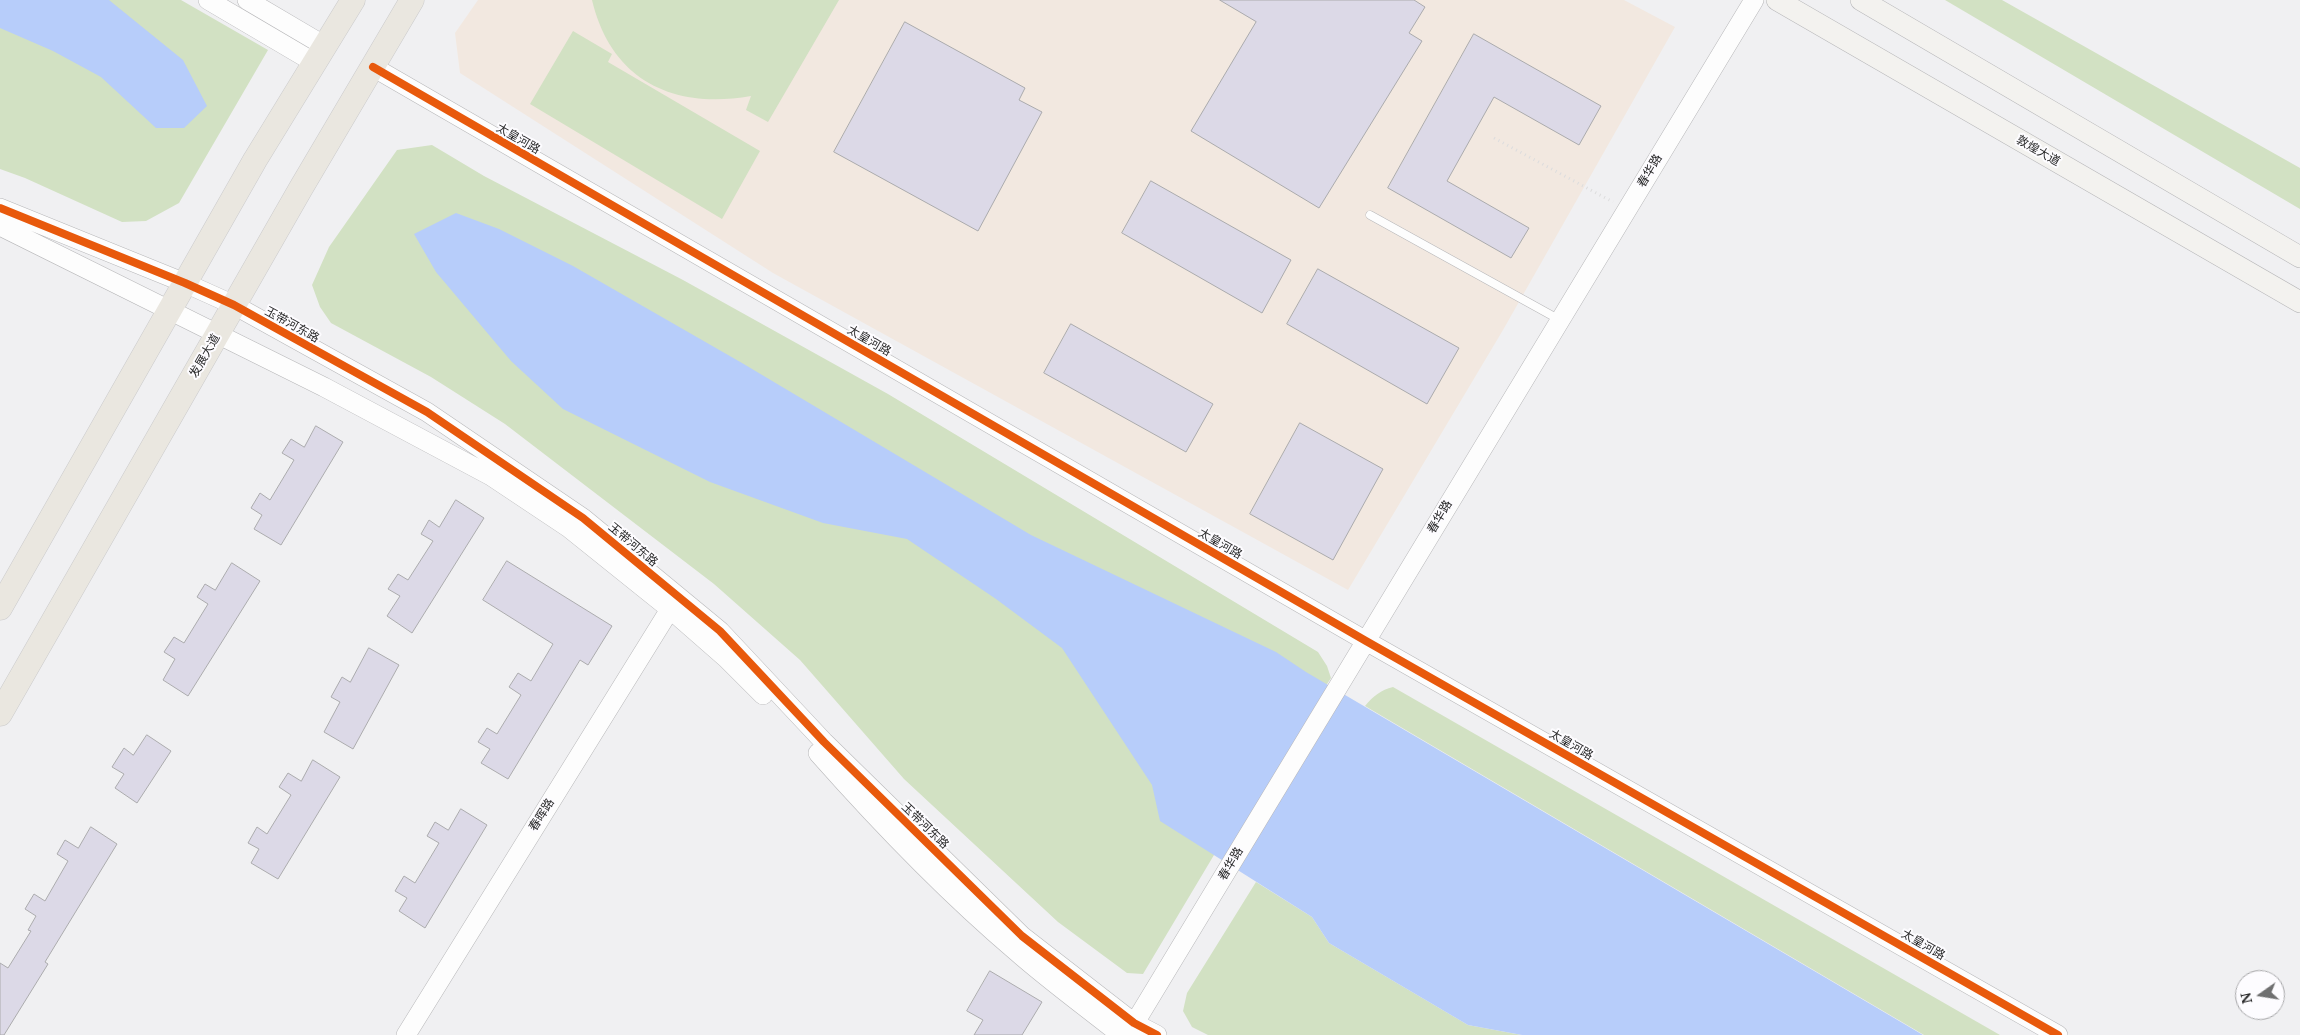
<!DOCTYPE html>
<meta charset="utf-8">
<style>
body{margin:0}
#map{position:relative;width:2300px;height:1035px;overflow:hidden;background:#f0f0f2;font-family:"Noto Serif",serif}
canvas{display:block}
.north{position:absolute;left:2235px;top:970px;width:50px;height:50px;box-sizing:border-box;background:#fdfcff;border:1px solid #a8a8aa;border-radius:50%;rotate:257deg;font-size:14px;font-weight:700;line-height:20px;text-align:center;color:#29292a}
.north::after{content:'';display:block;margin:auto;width:18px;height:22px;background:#6f6f70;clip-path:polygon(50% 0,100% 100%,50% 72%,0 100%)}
</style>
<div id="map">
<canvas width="2300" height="1035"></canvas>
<div class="north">N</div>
</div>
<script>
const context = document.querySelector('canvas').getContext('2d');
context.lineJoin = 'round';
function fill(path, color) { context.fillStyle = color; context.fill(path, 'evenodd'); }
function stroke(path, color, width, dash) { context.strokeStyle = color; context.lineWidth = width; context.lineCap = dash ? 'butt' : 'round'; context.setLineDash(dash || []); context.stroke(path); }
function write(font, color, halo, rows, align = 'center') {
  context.font = font + ' "Noto Serif","Noto Sans SC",serif'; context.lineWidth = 4; context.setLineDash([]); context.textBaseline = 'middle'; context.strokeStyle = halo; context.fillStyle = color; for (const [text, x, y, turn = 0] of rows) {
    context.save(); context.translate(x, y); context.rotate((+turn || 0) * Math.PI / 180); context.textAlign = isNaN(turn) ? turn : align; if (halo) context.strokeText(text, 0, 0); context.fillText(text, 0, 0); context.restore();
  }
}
fill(new Path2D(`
 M478,0H1624L1675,27L1503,330L1348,590L773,273L460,73L455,33Z`), '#f2e8e0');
fill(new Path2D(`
 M0,0H181L268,50L179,203L146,221L122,222L25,178L0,169Z
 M592,0H839L768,122L746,110L751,96C673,110 611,80 592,0Z
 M1945,0H2002L2300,168V209Z
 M573,31L612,54L608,62L760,151L722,219L530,104Z
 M432,145L484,176L683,280L888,394L1318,652L1327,666L1331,678L1214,855L1143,974L1127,973L1058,922L904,779L800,660L714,584L505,424L431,377L331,323L320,307L312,285L329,247L397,150Z
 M1393,687L2000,1035H1924L1365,706C1373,696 1381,690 1393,687Z
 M1256,882L1312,917L1329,943L1468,1025L1522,1035H1208L1192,1027L1183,1011L1187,993Z`), '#d2e1c3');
fill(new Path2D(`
 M0,0H109L183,60L207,106L184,128H156L101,77L53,51L0,28Z
 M456,213L499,229L573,266L742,363L1031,535L1276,652L1306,672L1923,1035H1522L1468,1025L1329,943L1312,917L1160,821L1152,785L1062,648L996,599L907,539L823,523L710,482L563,409L511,361L436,272L414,234Z`), '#b7cdfa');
const building = new Path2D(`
 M1220,0H1414L1425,7L1409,33L1422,41L1319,208L1191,131L1256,22Z
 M905,22L1025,88L1019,100L1042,112L978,231L834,152Z
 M1474,34L1601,106L1579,145L1494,97L1447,181L1529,228L1511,258L1388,188Z
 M1151,181L1291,260L1262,313L1122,233Z
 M1318,269L1459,348L1427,404L1287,324Z
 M1071,324L1213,404L1186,452L1044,373Z
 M1300,423L1383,469L1333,560L1250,514Z
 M316,426L343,442L281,545L254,529L262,515L251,508L260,493L270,500L294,460L282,453L291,439L304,447Z
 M456,500L484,518L412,633L387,616L400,596L388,589L398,574L408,580L433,541L421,534L429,520L439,527Z
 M507,561L612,626L588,665L580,660L508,779L481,763L490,749L478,742L487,728L497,734L521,695L509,687L518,673L531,681L553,644L483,600Z
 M232,563L260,581L188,696L163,680L175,659L164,652L174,637L184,643L208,604L197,597L205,584L215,590Z
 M369,648L399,665L353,749L324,732L340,702L331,697L342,677L350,682Z
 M147,735L171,751L137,803L115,788L124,774L112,767L124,748L133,755Z
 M313,760L340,777L278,879L251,863L259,849L248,843L257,827L267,834L291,795L279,787L288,773L301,781Z
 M461,809L487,825L425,928L399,911L407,898L395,891L404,876L415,883L439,843L427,836L435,822L448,830Z
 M91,827L117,844L45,962L48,964L4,1035H0V963L8,968L31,931L28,930L36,916L25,909L34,894L45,901L68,861L57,854L65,840L78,848Z
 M990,971L1042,1002L1022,1035H974L983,1020L967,1011Z`);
fill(building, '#dcd9e7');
stroke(building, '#ababad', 1);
const service = new Path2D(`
 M1370,215L1560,320`);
const tertiary = new Path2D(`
 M208,0L315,63
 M247,0L325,46
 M373,67L1366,641L2058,1035
 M0,208L185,283L234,305L427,412L583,518L720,631L824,742L1022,936L1134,1023L1157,1035
 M0,226L324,387L491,476L569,528L670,609L726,658L763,695
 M818,753C880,823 945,891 1017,952C1050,981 1086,1007 1121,1035
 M1128,1034L1754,0
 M406,1035L677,598`);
const secondary = new Path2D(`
 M1777,0L2300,302
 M1861,0L2300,257`);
const primary = new Path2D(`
 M0,608L255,160L353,0
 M0,714L301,188L412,0`);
stroke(service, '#b7b7b9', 9);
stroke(tertiary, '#b7b7b9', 20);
stroke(secondary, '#b7b7b9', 22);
stroke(primary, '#cacacb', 25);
stroke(new Path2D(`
 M1494,138L1613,202`), '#dcdcdd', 3, [1, 4]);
stroke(service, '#fdfdfd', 8);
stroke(tertiary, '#fdfdfd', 19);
stroke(secondary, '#f3f2ef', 21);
stroke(primary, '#eae7e0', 24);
stroke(new Path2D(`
 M373,67L1366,641L2058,1035
 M0,208L185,283L234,305L427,412L583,518L720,631L824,742L1022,936L1134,1023L1157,1035`), '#e8590c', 8);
write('12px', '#29292a', '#fdfcff', [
 ["太皇河路",518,139,30],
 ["敦煌大道",2038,151,30],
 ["春华路",1650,171,-59],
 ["玉带河东路",292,325,29],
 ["太皇河路",869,341,30],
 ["发展大道",205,356,-60],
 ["春华路",1440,517,-59],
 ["太皇河路",1220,544,30],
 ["玉带河东路",633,545,40],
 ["太皇河路",1571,745,30],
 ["春晖路",542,815,-58],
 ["玉带河东路",925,826,44],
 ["春华路",1231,864,-59],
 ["太皇河路",1923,945,30]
]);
</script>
